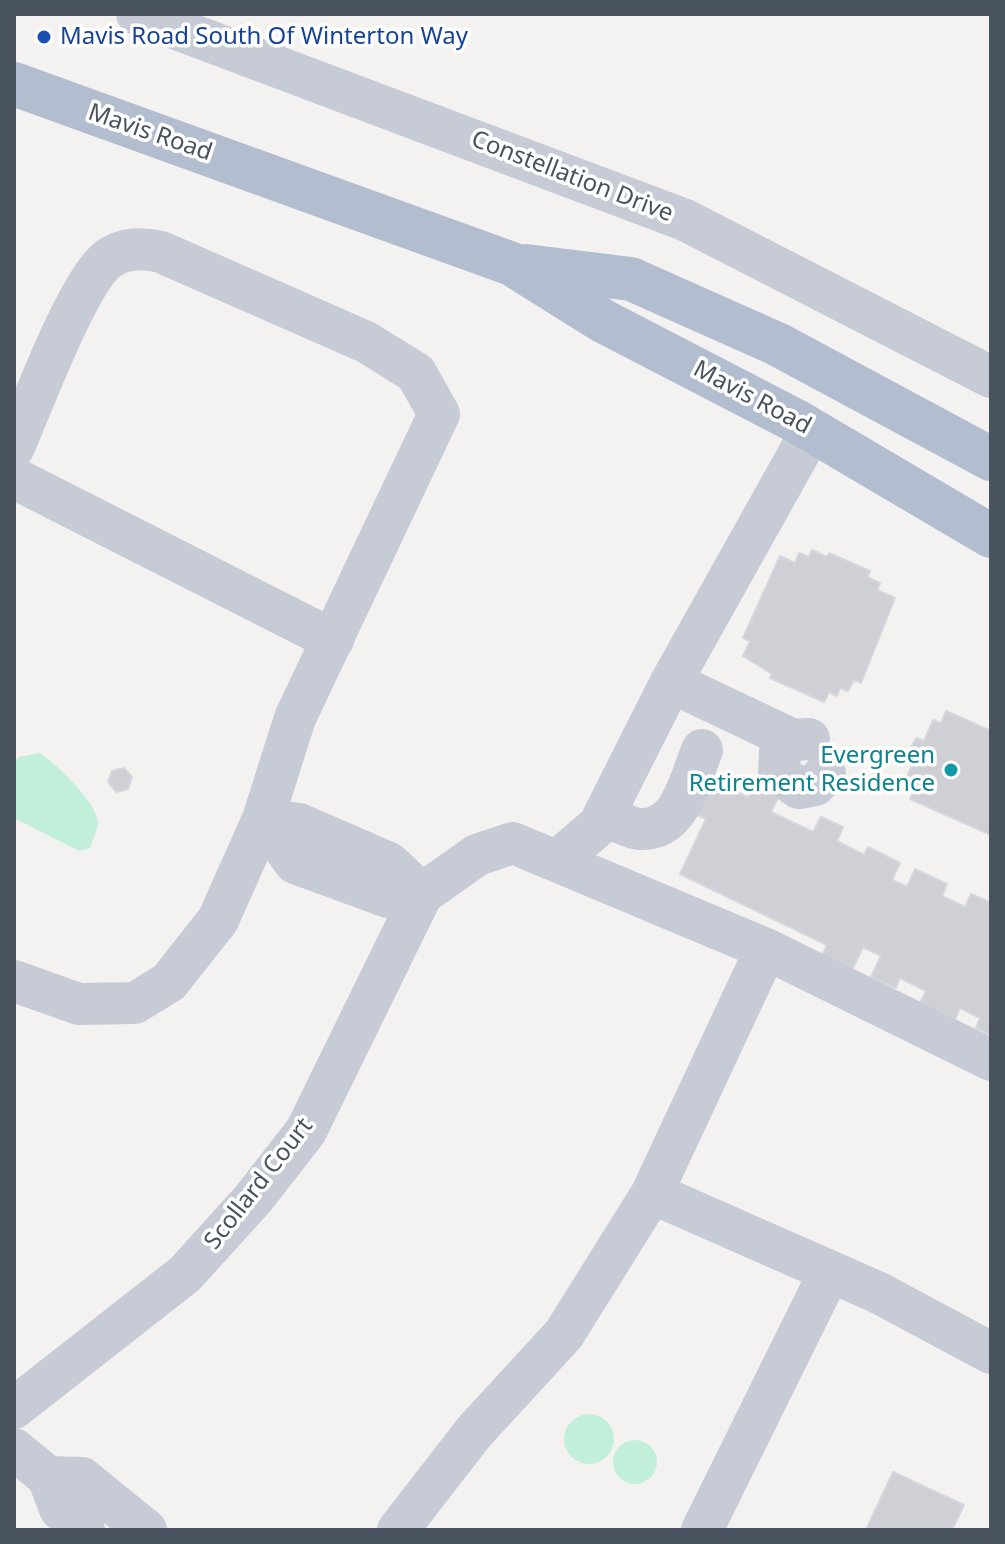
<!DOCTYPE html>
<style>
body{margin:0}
#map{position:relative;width:1005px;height:1544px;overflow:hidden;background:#f4f2f1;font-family:"Noto Sans",sans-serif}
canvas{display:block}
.frame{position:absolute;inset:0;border:16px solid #49525f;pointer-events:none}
</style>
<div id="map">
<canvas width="1005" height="1544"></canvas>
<div class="frame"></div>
</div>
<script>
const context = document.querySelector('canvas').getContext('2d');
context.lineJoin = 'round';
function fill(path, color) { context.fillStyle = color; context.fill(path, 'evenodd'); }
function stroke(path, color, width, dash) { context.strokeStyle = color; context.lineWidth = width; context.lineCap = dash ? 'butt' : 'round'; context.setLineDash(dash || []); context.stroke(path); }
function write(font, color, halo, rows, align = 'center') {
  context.font = font + ' "Noto Sans",sans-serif'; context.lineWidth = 7; context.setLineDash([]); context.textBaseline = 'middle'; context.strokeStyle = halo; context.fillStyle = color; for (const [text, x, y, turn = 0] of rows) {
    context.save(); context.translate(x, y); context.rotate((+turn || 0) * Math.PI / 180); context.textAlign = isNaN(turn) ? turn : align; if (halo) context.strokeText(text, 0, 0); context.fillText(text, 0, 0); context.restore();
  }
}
fill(new Path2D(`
 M39,753C55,762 97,803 98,822C98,830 92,840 90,848L79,851L14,818V762L19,757Z
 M564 1439a25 25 0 1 1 50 0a25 25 0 1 1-50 0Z
 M613 1462a22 22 0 1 1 44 0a22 22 0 1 1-44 0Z`), '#c2efda');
const building = new Path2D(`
 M812,550L827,557L829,553L870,571L867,577L880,583L877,590L895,598L861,683L854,680L848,691L840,688L837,696L829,692L824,702L770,678L772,674L743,656L750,641L743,638L780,556L795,563L799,553L809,557Z
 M946,711L991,731V835L910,799L916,786L905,781L915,759L907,755L916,738L924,741L933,720L941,723Z
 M124,768L132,777L128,789L116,792L108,782L112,771Z
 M711,780L748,797L754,787L778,798L771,812L813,832L821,817L843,827L837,841L864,855L868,847L900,863L892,880L907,887L915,869L947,884L942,896L965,907L971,894L991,903V1035L976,1028L980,1018L960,1008L955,1019L920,1003L926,991L900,978L896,988L871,977L881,956L863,947L852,970L822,956L827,945L680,874L706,819L695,814Z
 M893,1472L964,1505L952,1530H866Z`);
fill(building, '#ced0d5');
stroke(building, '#d6d7dc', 2);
stroke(new Path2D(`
 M137,14L685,220L991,377
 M14,447C32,406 77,283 108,259C125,247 142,248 161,252L366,342L416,373L439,414L295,718L263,819L218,920L169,982L135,1003L79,1004L14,981
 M14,478L333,640
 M809,739L793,740L780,750L779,774L799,788L815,785L825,774
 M793,740L671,682L812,430
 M604,815C615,820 629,828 640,829C681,831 690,779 702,750
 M263,819L295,863L388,897L422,894L477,855L513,843L766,949L991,1060
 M263,819L299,824L389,863L422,894
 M557,861L599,825L671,682
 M652,1193L879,1293L991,1353
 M14,1408L185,1274L253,1199L306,1131L422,894
 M14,1449L48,1477L60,1509L84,1530
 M48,1477L82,1478L146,1530
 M398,1530L474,1432L564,1334L652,1193L766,949
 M702,1530L830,1271`), '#c6cbd5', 42);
stroke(new Path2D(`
 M14,84L512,264L603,321L796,421L991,536
 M526,266L631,279L777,344L991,459`), '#b2bdcf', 44);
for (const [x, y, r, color] of [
 [44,37,8,"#1a4fb4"],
 [951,770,8,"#0f9aa8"]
]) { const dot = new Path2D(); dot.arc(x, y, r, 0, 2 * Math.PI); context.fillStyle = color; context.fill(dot); stroke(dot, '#fff', 3); }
write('24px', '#164399', '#fff', [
 ["Mavis Road South Of Winterton Way",60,37]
], 'left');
write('24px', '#49525f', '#fff', [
 ["Mavis Road",150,133,19],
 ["Constellation Drive",572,177,21],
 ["Mavis Road",752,398,28],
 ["Scollard Court",259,1184,-52]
]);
write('24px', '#0d838f', '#fff', [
 ["Evergreen",935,756],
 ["Retirement Residence",935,784]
], 'right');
</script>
